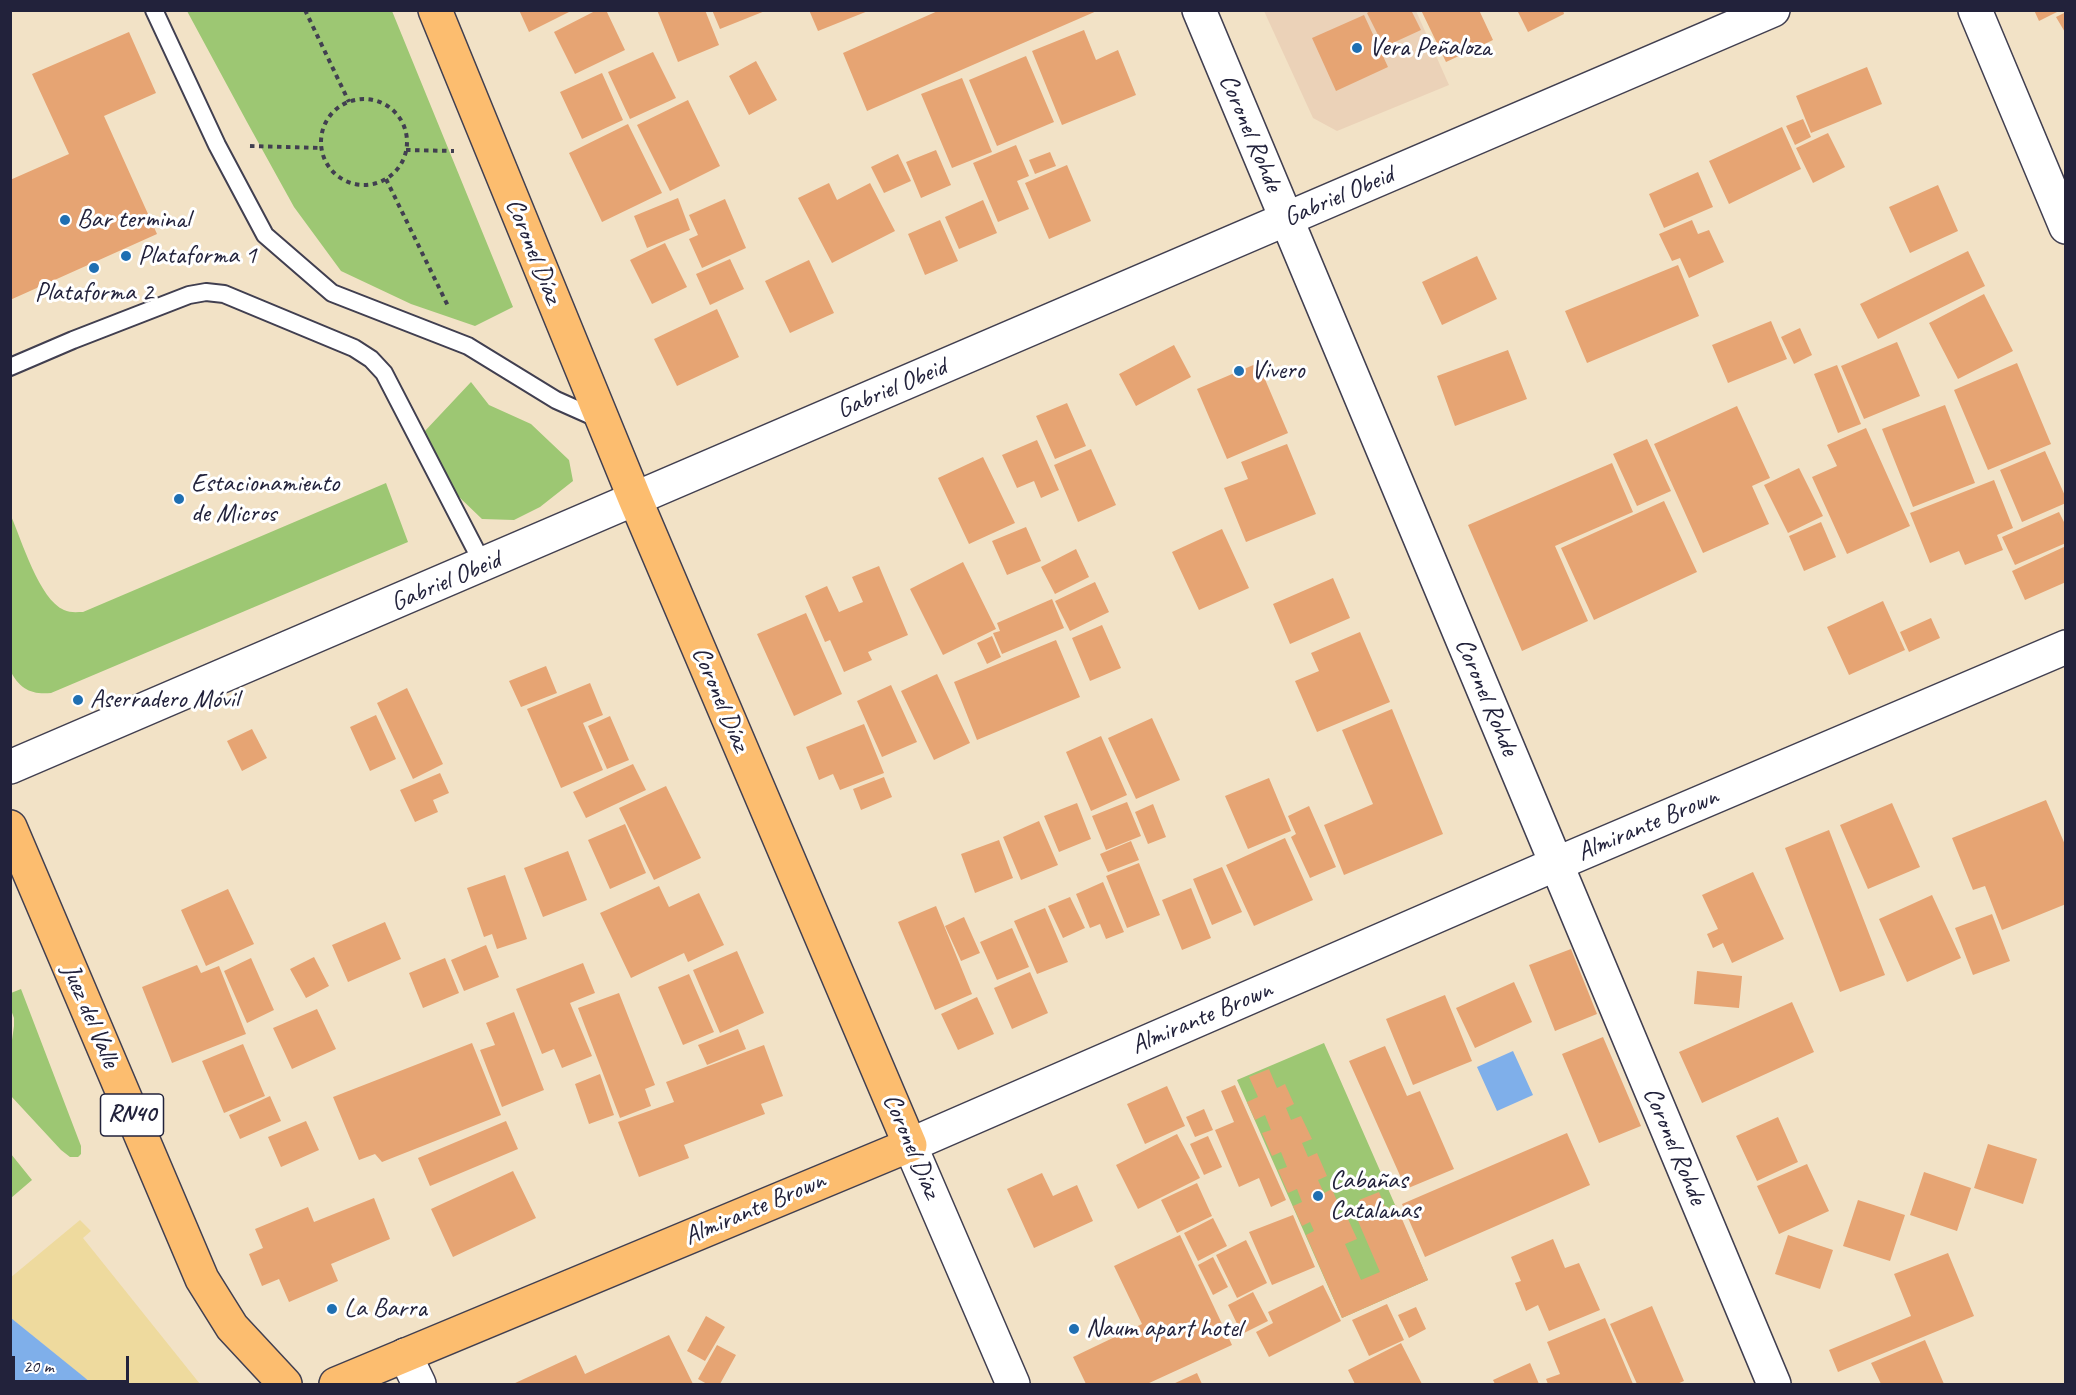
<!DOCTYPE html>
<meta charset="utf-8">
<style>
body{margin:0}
#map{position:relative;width:2076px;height:1395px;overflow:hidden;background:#f2e2c6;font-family:Caveat,sans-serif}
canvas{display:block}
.frame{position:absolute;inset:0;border:12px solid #22223b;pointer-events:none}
.scale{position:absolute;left:12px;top:1356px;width:117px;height:27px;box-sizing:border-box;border:3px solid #22223b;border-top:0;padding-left:8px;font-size:18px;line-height:21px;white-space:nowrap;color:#22223b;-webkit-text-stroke:4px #fff;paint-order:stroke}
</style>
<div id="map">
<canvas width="2076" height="1395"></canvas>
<div class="frame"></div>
<div class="scale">20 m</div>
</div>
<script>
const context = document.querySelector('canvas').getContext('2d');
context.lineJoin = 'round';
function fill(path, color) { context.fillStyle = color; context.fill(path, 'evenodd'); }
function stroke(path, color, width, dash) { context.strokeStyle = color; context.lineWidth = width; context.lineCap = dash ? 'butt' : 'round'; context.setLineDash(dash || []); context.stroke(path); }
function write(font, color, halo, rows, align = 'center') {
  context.font = font + ' Caveat,sans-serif'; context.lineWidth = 6; context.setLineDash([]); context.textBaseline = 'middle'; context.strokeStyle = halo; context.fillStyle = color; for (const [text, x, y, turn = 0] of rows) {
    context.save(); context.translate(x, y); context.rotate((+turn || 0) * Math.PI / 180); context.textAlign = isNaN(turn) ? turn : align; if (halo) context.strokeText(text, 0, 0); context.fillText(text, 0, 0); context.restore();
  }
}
fill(new Path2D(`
 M1264,11H1416L1449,85L1337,131L1313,118Z`), '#ebd2b8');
fill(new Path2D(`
 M187,11H392L513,307L475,326L411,304L341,271L294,207L247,122Z
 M471,382L489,405L531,424L569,460L573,481L540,507L514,520L482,519L458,496L424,432Z
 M386,483L408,542L51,693C32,695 19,689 10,670L11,516C22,541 39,599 64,610C70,613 77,612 83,612Z
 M21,989L81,1146V1154L78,1157H70L61,1150L11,1096L10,1054L14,1026V1018L11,1010V993Z
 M1324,1043L1428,1280L1342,1318L1237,1080Z
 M11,1154L32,1180L11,1198H10Z`), '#9dc773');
fill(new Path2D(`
 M80,1220L91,1231L83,1238L200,1384H92L11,1318L10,1278Z`), '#eeda9e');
fill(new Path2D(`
 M1513,1051L1533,1095L1497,1111L1477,1067Z
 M11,1318L84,1377L92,1384H11Z`), '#7fafea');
fill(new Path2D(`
 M519,10H568L569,12L529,32Z
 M597,10H606L625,50L575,74L554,32Z
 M657,10H705L719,45L678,62Z
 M712,10H765V11L720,29Z
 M809,10H868V11L818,31Z
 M940,10H1099L867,111L843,53Z
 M1372,10H1411L1421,30L1384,47L1367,13Z
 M1421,10H1479L1493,40L1446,62Z
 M1517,10H1563L1564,14L1528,32Z
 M2034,10H2061L2039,21Z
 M2066,12V34L2056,17Z
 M1364,15L1388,67L1336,91L1312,38Z
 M1084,30L1096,60L1118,50L1136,95L1062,125L1032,51Z
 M129,32L156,93L104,116L157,234L10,300V180L69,154L32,74Z
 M653,52L676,98L630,119L608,72Z
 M1026,56L1054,122L997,146L969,80Z
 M756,61L777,100L749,115L729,76Z
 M1867,67L1882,104L1811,133L1796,96Z
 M602,73L623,120L582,139L560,92Z
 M962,78L992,152L952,168L921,94Z
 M688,100L720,166L670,191L637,125Z
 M1803,119L1811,137L1795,145L1786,126Z
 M628,124L662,193L602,222L569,153Z
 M1782,127L1801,169L1729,204L1709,161Z
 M1828,133L1845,167L1813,183L1796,148Z
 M1016,145L1029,176L1017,181L1029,209L998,222L973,163Z
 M936,150L951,185L921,198L906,162Z
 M1050,152L1056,166L1035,174L1029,160Z
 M898,154L911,181L884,193L871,167Z
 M1067,165L1091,221L1049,239L1025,183Z
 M1698,172L1713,207L1664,228L1649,194Z
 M829,183L837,200L870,183L895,231L832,263L798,198Z
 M1938,185L1958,231L1910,253L1889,207Z
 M678,198L690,230L647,248L634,216Z
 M725,199L746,248L702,268L689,239L698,235L689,215Z
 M983,200L997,233L959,249L945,217Z
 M940,220L958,261L925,275L908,234Z
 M1692,220L1698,234L1709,230L1724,262L1689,278L1680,258L1672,261L1659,234Z
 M665,243L687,287L652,304L630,260Z
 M1968,251L1985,286L1878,339L1860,304Z
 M1477,256L1497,299L1442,325L1422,282Z
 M730,259L744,289L710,305L696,274Z
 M809,260L834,313L790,333L765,281Z
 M1678,265L1699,316L1587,363L1565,311Z
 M1984,294L2013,351L1958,379L1929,323Z
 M717,309L739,357L677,386L654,339Z
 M1771,321L1787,359L1728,383L1712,345Z
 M1800,328L1812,355L1794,364L1781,337Z
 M1897,342L1920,396L1864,419L1841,366Z
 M1174,345L1191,377L1136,406L1119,374Z
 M1508,350L1527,399L1455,426L1437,376Z
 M1258,363L1288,433L1227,459L1197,389Z
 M2017,363L2051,444L1988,470L1954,390Z
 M1837,365L1861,424L1838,433L1814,374Z
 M1067,403L1086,446L1055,459L1036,416Z
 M1945,405L1975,483L1913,507L1882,429Z
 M1737,406L1770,478L1752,486L1769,524L1703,553L1654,444Z
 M1866,428L1910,526L1847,554L1812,477L1837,466L1827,445Z
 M1647,439L1671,491L1637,506L1613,454Z
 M1037,440L1059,490L1041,498L1034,481L1017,488L1002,455Z
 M1287,444L1316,514L1246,542L1224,488L1248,479L1241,462Z
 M1091,449L1116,505L1078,522L1054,465Z
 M2045,451L2066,498V503L2022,522L2000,470Z
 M983,457L1015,523L969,544L938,478Z
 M1612,463L1633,512L1555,546L1588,621L1522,651L1468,525Z
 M1799,468L1823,516L1788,533L1764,485Z
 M1994,480L2013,528L1997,535L2003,550L1965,565L1959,551L1930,563L1910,513Z
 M1664,501L1697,572L1594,620L1561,548Z
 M2059,512L2066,526V543L2015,565L2002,537Z
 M1821,522L1836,557L1804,571L1789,536Z
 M1026,527L1041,561L1007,575L992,541Z
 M1222,529L1249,588L1199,610L1172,552Z
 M2066,546V582L2025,600L2012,571Z
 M1076,549L1089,577L1055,594L1041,567Z
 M963,562L996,629L943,655L910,589Z
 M879,566L908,635L868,652L872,660L844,672L830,640L825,642L805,596L827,586L839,612L863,602L852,577Z
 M1333,578L1350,618L1290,644L1273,604Z
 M1095,582L1109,612L1070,631L1055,601Z
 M1052,599L1064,628L1002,654L993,633L1000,631L997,623Z
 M1883,601L1905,650L1849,675L1827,627Z
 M806,613L842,694L794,716L757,634Z
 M1931,618L1940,638L1909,652L1900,632Z
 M1102,625L1121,668L1090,681L1072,638Z
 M1360,632L1390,702L1317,732L1295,681L1319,671L1311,653Z
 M992,636L1001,657L987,664L977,643Z
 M1056,640L1080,697L977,740L954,682Z
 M546,666L557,693L521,707L509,681Z
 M937,674L970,743L934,760L901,691Z
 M590,683L603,715L583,723L603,770L561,788L527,709Z
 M891,685L917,742L882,757L857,701Z
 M407,688L443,764L413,779L377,703Z
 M1392,709L1443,834L1344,875L1324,825L1373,804L1342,730Z
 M376,715L396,759L370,771L350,727Z
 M610,716L629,760L607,769L588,726Z
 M1152,718L1180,780L1136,799L1108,738Z
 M864,724L884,773L840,790L833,774L819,780L806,747Z
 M252,729L267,758L242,771L227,741Z
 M1101,736L1127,795L1091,811L1066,752Z
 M633,764L646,790L586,818L573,792Z
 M440,773L449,793L433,800L438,812L415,822L400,790Z
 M884,777L892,797L861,810L853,789Z
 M1269,778L1291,831L1248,849L1225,796Z
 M666,786L701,858L654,880L619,808Z
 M2046,800L2066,847V904L2002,930L1985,886L1973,890L1952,838Z
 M1127,802L1141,836L1106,850L1092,816Z
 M1077,803L1091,839L1059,852L1044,816Z
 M1892,803L1920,867L1868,889L1840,825Z
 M1153,804L1166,837L1148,844L1135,812Z
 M1309,806L1336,867L1310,878L1291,837L1296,834L1288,816Z
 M1039,821L1058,865L1021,880L1003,837Z
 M625,824L646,873L610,889L588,840Z
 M1829,830L1885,975L1840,992L1785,848Z
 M1285,838L1313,900L1254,926L1226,865Z
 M999,840L1013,878L975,893L961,854Z
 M1131,841L1139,860L1108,872L1100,854Z
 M568,851L587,900L543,917L524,868Z
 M1139,863L1160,915L1127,928L1106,876Z
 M1222,867L1242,912L1212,925L1193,879Z
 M1753,872L1784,939L1732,963L1723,943L1713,948L1707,934L1718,929L1702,895Z
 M505,875L527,939L497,949L492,934L484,937L467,888Z
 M1103,882L1124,932L1106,939L1100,924L1090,928L1076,894Z
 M659,886L669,907L699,893L724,945L688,962L684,953L631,978L600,913Z
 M1191,888L1211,938L1182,950L1162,900Z
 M228,889L254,944L206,966L181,910Z
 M1932,895L1961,958L1907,982L1879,919Z
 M1070,897L1085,928L1063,938L1048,906Z
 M936,906L972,994L935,1010L898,922Z
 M1045,908L1068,962L1037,974L1014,921Z
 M1992,914L2010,961L1973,975L1955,928Z
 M964,917L980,953L961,961L945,926Z
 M385,922L401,959L348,982L332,945Z
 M1012,928L1029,967L997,980L980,942Z
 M486,945L499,977L464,991L451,960Z
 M1571,949L1597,1014L1555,1031L1529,965Z
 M737,951L764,1013L720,1033L693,970Z
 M314,957L329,986L306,998L290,969Z
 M251,958L274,1010L247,1023L224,971Z
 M445,958L459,993L423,1008L409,973Z
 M583,963L595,993L570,1003L592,1056L562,1068L554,1049L542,1054L516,989Z
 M197,965L201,973L219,966L246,1034L172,1063L142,987Z
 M1697,971L1742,976L1739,1008L1694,1004Z
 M1030,972L1048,1013L1012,1029L994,988Z
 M689,974L714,1032L683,1045L658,987Z
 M1514,982L1532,1022L1475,1048L1456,1008Z
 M619,993L655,1085L645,1089L651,1106L620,1118L578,1008Z
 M1445,995L1472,1061L1413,1085L1386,1019Z
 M977,997L994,1034L958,1050L941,1014Z
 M1792,1002L1814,1052L1702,1103L1679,1052Z
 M317,1009L336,1049L292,1069L273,1028Z
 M514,1012L544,1090L502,1107L480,1050L495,1045L486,1023Z
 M738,1029L746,1049L707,1065L698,1045Z
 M1603,1037L1641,1126L1599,1143L1562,1054Z
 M472,1043L501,1115L382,1162L375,1154L359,1160L333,1097Z
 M243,1044L265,1096L224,1113L202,1061Z
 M764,1045L783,1096L761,1104L765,1114L684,1145L689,1158L639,1177L618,1122L674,1102L666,1082Z
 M1385,1046L1407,1096L1420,1091L1454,1169L1406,1189L1349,1061Z
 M1269,1069L1277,1088L1285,1084L1294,1104L1286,1108L1291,1120L1301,1116L1312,1139L1302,1143L1308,1157L1317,1153L1327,1176L1318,1180L1324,1193L1332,1189L1340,1208L1334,1211L1338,1221L1347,1217L1357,1239L1345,1244L1361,1280L1380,1272L1358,1221L1367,1217L1359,1200L1379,1192L1386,1209L1396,1205L1428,1280L1342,1318L1306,1235L1314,1231L1310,1222L1302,1226L1293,1206L1302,1202L1297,1189L1288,1193L1278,1170L1287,1167L1281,1152L1272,1156L1262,1133L1271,1130L1265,1115L1255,1120L1247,1102L1258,1097L1249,1077Z
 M600,1074L614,1115L589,1124L575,1084Z
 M1235,1085L1286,1200L1271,1207L1259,1178L1239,1187L1215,1130L1234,1122L1221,1091Z
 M1167,1086L1185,1126L1145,1144L1127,1104Z
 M270,1096L281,1121L240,1139L229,1115Z
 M1204,1109L1213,1130L1195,1137L1186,1117Z
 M1778,1117L1798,1162L1757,1181L1736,1136Z
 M306,1121L319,1150L281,1167L268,1137Z
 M506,1121L518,1149L430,1186L418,1158Z
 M1567,1133L1590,1185L1425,1257L1402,1204Z
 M1177,1134L1200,1178L1138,1209L1116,1165Z
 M1208,1136L1222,1167L1204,1175L1190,1144Z
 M1988,1144L2037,1159L2023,1204L1974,1188Z
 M1807,1164L1829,1211L1779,1234L1757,1186Z
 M513,1171L536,1218L453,1257L431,1209Z
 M1924,1172L1971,1188L1957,1231L1910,1215Z
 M1042,1173L1053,1196L1077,1185L1093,1221L1034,1248L1007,1189Z
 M1197,1183L1212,1216L1177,1233L1161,1200Z
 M374,1198L390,1239L331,1264L338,1281L289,1302L279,1279L262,1286L249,1254L263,1248L255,1229L308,1207L314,1222Z
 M1858,1200L1905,1215L1890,1261L1843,1246Z
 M1293,1215L1315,1267L1272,1285L1249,1232Z
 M1213,1218L1227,1246L1198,1261L1184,1233Z
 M1180,1235L1232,1345L1147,1384H1086L1073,1357L1142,1324L1114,1266Z
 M1788,1235L1833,1250L1820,1289L1775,1274Z
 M1553,1239L1565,1268L1579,1263L1600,1310L1549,1331L1538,1305L1526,1311L1515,1283L1521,1281L1511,1257Z
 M1246,1240L1267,1283L1237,1298L1216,1255Z
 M1948,1253L1974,1316L1838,1372L1829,1350L1911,1316L1894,1274Z
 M1213,1257L1228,1287L1213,1295L1198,1265Z
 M1323,1285L1341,1321L1269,1357L1256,1332L1273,1323L1268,1312Z
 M1253,1292L1268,1321L1242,1334L1228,1305Z
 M1387,1304L1404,1340L1369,1356L1352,1320Z
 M1652,1306L1684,1381L1677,1384H1637L1610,1324Z
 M1416,1307L1426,1329L1409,1338L1398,1315Z
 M706,1316L725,1327L705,1361L687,1351Z
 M1605,1318L1633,1384H1548L1546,1379L1560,1374L1547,1342Z
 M669,1335L693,1384H513L576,1355L585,1374Z
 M1925,1340L1944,1384H1881L1871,1363Z
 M1401,1343L1422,1384H1355L1348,1370Z
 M717,1345L736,1355L720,1384H707L698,1379Z
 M1530,1363L1539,1384H1495L1493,1380Z
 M1197,1373L1202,1384H1173Z`), '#e6a473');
const lane = new Path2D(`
 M154,10L217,145L265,235L332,293L468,346L556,400L601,420
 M10,367L73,340L189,295L206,292L224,294L354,348L371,359L384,373L484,566`);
const street = new Path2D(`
 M1199,10L1774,1384
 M1975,10L2066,227
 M10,767L1773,10
 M405,1355L419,1384
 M1013,1384L910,1145L1556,864L2066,647`);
const primary = new Path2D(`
 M10,827L202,1279L232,1327L285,1384
 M336,1384L910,1145L635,499L435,10`);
stroke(lane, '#413f50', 20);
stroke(street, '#413f50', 36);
stroke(primary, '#413f50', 36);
stroke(new Path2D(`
 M305,10L349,102
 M321 142a43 43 0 1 1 86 0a43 43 0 1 1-86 0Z
 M250,146L322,148
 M406,150L454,151
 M386,179L449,308`), '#413f50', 4, [4.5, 4.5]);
stroke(lane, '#fff', 16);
stroke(street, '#fff', 33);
stroke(primary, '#fcbd6f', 33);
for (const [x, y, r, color] of [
 [1357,48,6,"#1f6fb2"],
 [65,220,6,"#1f6fb2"],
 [126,256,6,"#1f6fb2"],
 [94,268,6,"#1f6fb2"],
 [1239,371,6,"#1f6fb2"],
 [179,499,6,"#1f6fb2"],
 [78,700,6,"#1f6fb2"],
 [1318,1196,6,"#1f6fb2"],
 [332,1309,6,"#1f6fb2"],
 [1074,1329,6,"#1f6fb2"]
]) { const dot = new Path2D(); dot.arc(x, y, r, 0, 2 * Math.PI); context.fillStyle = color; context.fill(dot); stroke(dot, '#fff', 2); }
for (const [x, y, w] of [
 [132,1115,63]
]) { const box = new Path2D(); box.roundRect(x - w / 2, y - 21, w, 42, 4.5); context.fillStyle = '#fff'; context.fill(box); stroke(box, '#22223b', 1.5); }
write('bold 24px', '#22223b', null, [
 ["RN40",132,1115]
]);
write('26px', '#22223b', '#fff', [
 ["Vera Peñaloza",1369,48],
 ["Bar terminal",77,220],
 ["Plataforma 1",138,256],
 ["Plataforma 2",94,293,"center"],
 ["Vivero",1251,371],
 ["Estacionamiento",191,484],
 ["de Micros",191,514],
 ["Aserradero Móvil",90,700],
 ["Cabañas",1330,1181],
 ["Catalanas",1330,1211],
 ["La Barra",344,1309],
 ["Naum apart hotel",1086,1329]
], 'left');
write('26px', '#22223b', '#fff', [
 ["Coronel Rohde",1250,133,67],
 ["Gabriel Obeid",1339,197,-23],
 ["Coronel Díaz",533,251,68],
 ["Gabriel Obeid",892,389,-23],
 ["Gabriel Obeid",446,582,-23],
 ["Coronel Rohde",1486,697,67],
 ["Coronel Díaz",720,699,67],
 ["Almirante Brown",1648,825,-23],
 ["Juez del Valle",90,1016,67],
 ["Almirante Brown",1202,1018,-23],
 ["Coronel Díaz",911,1146,67],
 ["Coronel Rohde",1674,1146,67],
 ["Almirante Brown",755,1209,-23]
]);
</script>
